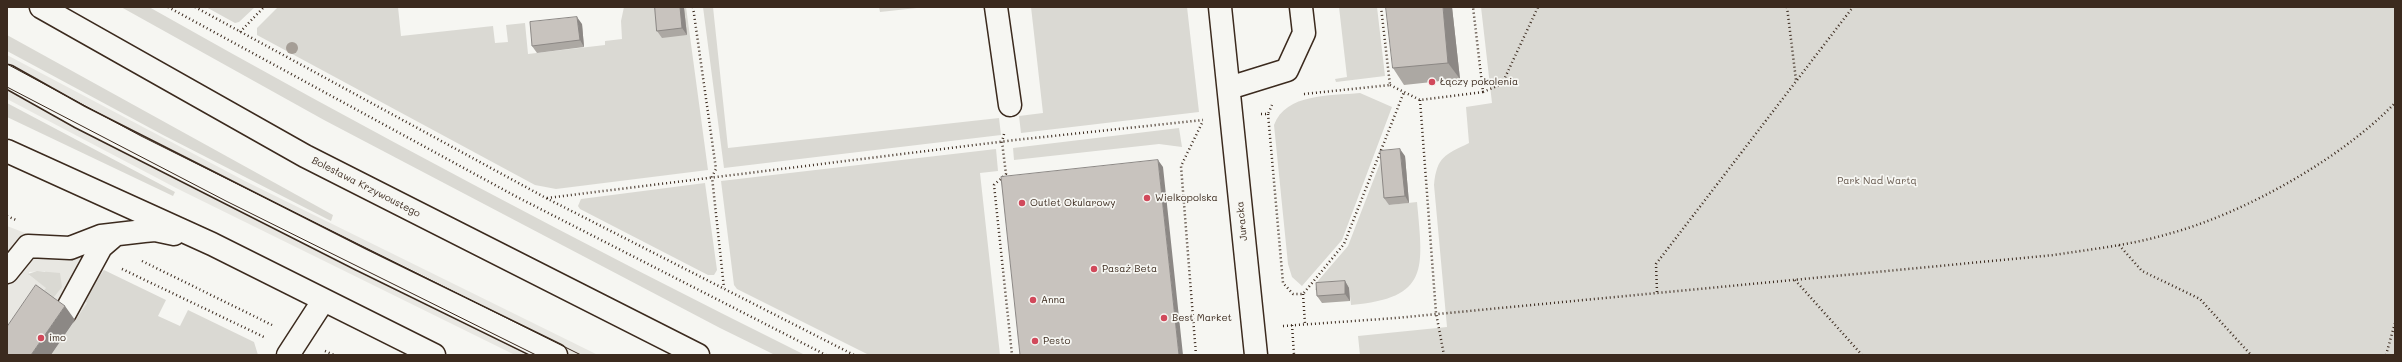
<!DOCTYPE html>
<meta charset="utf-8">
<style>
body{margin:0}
#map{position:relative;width:2402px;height:362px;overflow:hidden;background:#f6f6f2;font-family:Mali,sans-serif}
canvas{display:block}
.frame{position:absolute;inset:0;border:8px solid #3b2a1e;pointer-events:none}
</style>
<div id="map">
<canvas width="2402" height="362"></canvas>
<div class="frame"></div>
</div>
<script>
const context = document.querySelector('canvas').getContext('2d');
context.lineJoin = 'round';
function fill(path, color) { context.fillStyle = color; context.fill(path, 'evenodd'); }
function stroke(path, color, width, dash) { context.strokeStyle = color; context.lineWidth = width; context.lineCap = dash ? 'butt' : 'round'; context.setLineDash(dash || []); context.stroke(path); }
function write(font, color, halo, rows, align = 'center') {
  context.font = font + ' Mali,sans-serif'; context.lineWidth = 3.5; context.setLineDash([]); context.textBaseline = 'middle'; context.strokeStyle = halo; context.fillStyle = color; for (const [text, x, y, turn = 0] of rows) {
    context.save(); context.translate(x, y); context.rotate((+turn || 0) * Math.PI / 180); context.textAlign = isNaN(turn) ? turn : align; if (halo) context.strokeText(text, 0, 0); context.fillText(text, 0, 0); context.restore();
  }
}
fill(new Path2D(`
 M7,55L245,181L598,355H515L176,188L7,99Z
 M7,226L33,236L104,270L84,300L87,303L75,320L51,303L45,271L29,272V275L47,288L7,345Z`), '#e8e7e2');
fill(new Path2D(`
 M121,7H149C365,129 584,245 805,355H775L720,328L324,120Z
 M206,7H255L239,22L235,23Z
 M278,7H398L401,36L493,26L495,43L508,42L506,25L525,23L528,54L605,45V41L622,39L621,21L624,7H686L708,170L556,189L535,185L257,35V28Z
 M703,7H713L728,148L999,118L1001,135L724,168Z
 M879,7H926L880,12Z
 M1031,7H1187L1199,112L1021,133L1019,116L1043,113Z
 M1339,7H1377L1385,76L1336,82L1335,79L1347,77Z
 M1481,7H2395V355H1360L1358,336L1447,327L1434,185C1437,156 1445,155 1469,143L1466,107L1492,103Z
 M7,35L333,215L331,221L163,135L7,51Z
 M1360,93L1392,107L1342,240L1302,286L1292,277L1288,264L1274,125C1286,93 1330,96 1360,93Z
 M7,103L175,192L173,196L7,117Z
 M1179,128L1182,147L1159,144L1014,160L1013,148Z
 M996,149L998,171L980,173L1000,355H869L737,289L734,285L721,181Z
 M1382,158L1389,205L1417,202C1423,269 1430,298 1351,305L1349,288L1315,290L1317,282L1348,246Z
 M705,183L717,270L714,275H708L580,209L578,206L581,199Z
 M104,270L166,300L158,316L180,326L188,310L254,342L258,355H51L87,303L83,300Z
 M37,271L60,273L62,287L7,355V345L46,288L28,274Z`), '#dad9d3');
const minor = new Path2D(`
 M41,7L305,156L698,355
 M996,7L1010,105
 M1220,7L1256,355
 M7,76L80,117L360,259L556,355
 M1229,88L1287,70L1304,33L1301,7
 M7,151L212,244L434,355
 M7,272L28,246L70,248L101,236L144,231L155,230L174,234
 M65,313L101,247L115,235
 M288,355L323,301`);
stroke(minor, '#3b2a1e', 25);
stroke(new Path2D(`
 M168,7L517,197L826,355
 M195,7L546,198L854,355
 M693,7L716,169L712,177L724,288
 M1787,7L1796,80
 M240,32L264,7
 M1390,85L1420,100L1483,92L1473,7
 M1483,92L1502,84L1538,7
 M1304,94L1390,85L1381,7
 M1420,100L1436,313L1444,355
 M1261,114H1268L1272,105
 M1268,114L1283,283L1293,294H1303L1344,244L1404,92
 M1004,134L1002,142L1006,174L994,185L1012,355
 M547,198L1015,140L1203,120
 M7,216L16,220
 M2119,245L2142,271L2200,299L2251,355
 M142,261L272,325
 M122,269L264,337
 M1795,280L1862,355
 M1657,292L1656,264L1853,7
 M1303,294L1305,324
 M1292,325L1294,355
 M1283,326L1396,318L2054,255C2092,249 2131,245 2168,234C2243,214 2341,159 2395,103
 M325,351L334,355
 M1196,355L1181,166L1202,123
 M2386,355L2395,323`), '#3b2a1e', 2.5, [1, 3]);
stroke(minor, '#f6f6f2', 22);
stroke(new Path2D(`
 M7,64L141,136L581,355
 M7,87L226,201L536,355`), '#3b2a1e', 1);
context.fillStyle = '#a59e96';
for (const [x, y] of [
 [292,48]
]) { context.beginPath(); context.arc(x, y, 6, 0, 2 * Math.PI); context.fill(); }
fill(new Path2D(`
 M655,7H683L684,8L687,35L662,38L657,31Z
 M1452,7L1460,79L1404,85L1393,68Z
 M582,24L584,47L537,53L532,46Z
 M1405,156L1409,203L1389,205L1384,198Z
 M1345,281L1349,288L1350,301L1322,303L1317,296Z`), '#aca8a3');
fill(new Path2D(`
 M680,7H683L684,8L687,35L682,28Z
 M1443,7H1452L1460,79L1448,63Z
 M577,17L582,24L584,47L580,40Z
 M1400,149L1405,156L1409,203L1405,196Z
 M1158,160L1163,167L1183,355H1179Z
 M1345,281L1349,288L1350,301L1345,294Z
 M65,306L75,320L51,355H31Z`), '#8c8885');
const building = new Path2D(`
 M655,7H680L682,28L657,31Z
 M1386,7H1443L1448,63L1393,68Z
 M577,17L580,40L532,46L530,22Z
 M1400,149L1405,196L1384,198L1380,151Z
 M1158,160L1179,355H1020L1001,177Z
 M1345,281V294L1317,296L1316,283Z
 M36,285L65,306L31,355H7V327Z`);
fill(building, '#c8c3be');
stroke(building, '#8c8885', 1);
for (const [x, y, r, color] of [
 [1432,82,4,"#d1495b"],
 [1147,198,4,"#d1495b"],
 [1022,203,4,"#d1495b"],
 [1094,269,4,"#d1495b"],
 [1033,300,4,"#d1495b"],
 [1164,318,4,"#d1495b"],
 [41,338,4,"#d1495b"],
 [1035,341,4,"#d1495b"]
]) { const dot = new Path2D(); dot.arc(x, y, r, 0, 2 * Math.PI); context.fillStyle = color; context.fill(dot); stroke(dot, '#f6f6f2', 1.5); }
write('10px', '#3b2a1e', '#f6f6f2', [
 ["Łączy pokolenia",1440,82],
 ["Wielkopolska",1155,198],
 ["Outlet Okularowy",1030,203],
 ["Pasaż Beta",1102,269],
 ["Anna",1041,300],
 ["Best Market",1172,318],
 ["imo",49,338],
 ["Pesto",1043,341]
], 'left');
write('10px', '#63564b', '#f6f6f2', [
 ["Park Nad Wartą",1877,181]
]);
write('10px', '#3b2a1e', '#f6f6f2', [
 ["Bolesława Krzywoustego",366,187,27],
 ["Juracka",1242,221,-96]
]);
</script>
